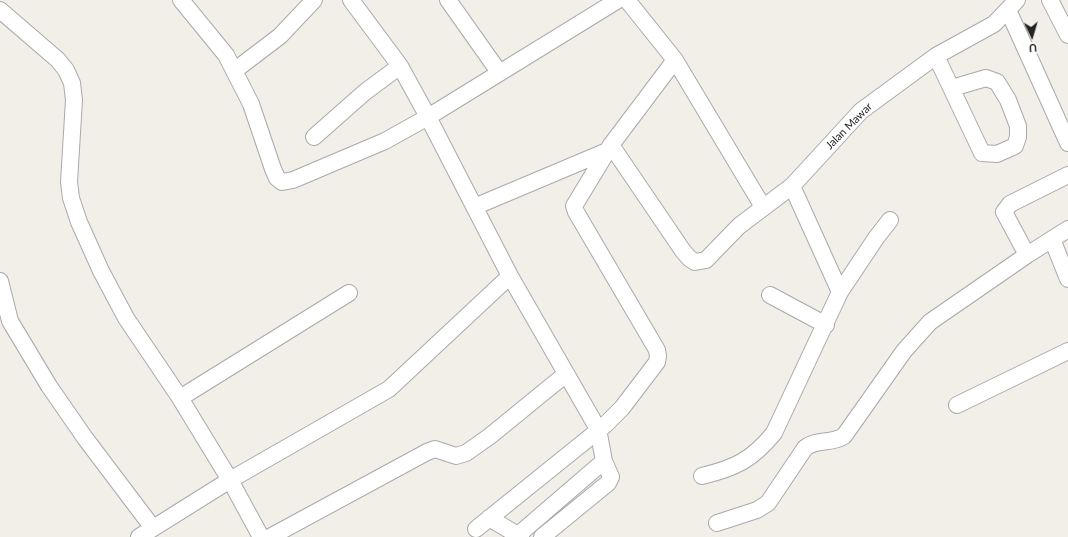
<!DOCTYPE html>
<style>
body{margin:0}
#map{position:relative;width:1068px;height:537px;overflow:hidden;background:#f2efe9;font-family:Lato,sans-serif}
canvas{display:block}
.north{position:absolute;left:1012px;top:16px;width:40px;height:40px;-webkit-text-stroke:3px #fff;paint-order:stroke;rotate:175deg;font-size:11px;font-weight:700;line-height:16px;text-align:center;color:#222}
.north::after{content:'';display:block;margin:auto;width:14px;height:18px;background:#222;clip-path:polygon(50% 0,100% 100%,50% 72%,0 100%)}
</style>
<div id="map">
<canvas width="1068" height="537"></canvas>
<div class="north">U</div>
</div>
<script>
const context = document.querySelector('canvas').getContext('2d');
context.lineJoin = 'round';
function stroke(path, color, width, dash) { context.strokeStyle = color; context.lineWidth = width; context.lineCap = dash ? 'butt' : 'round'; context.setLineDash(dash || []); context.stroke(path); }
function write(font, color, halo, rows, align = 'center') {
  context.font = font + ' Lato,sans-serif'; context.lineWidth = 3; context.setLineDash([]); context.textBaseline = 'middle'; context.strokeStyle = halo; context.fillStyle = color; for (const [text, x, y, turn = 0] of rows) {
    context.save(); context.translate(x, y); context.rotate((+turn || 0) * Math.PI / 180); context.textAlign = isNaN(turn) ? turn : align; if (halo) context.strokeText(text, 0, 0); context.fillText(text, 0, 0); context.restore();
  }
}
const minor = new Path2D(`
 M181,0L226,55L251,104L273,169L277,178L282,182L293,180L385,141L428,117L618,0
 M351,0L400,66L428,117L510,276L598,429L604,461L611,477L608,483L542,537
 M448,0L499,72
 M627,0L675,60L763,207
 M1050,0L1068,35
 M0,10L58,60L66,70L72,83L74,100L69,182L71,198L79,222L101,271L126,318L180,398L230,480L261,537
 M1008,10L1068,143
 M936,56L982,153L997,154L1015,146L1018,137V126L1008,100L997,82L986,78L952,88
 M234,71L280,36L314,0
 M314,137L365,92L400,66
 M611,145L683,251L689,258L695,262L706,260L739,226L792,186L861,111L936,56L994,24L1017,0
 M792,186L840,292
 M474,207L607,151
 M1052,239L1068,279
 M1027,255L1004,212L1010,204L1068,175
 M0,281L10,321L49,386L85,438L153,528
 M770,295L826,325
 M180,398L349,293
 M957,405L1068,351
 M702,476C735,468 752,460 774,433L840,292L876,238L890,220
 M489,518L521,537
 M717,523L757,510L768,503L805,448C815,439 832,444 844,436L904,351L930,322L1027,255L1068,229
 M476,529L605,425L622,408L657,362L658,356L657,350L576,212L574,206L611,145L675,60
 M518,535L604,461
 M139,537L230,480L389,389L510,276
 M270,537L427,452L435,449L456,456L466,453L490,436L566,374`);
stroke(minor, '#a9a9a9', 18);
stroke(minor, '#fff', 16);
write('11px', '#222', '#fff', [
 ["Jalan Mawar",849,126,-45]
]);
</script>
